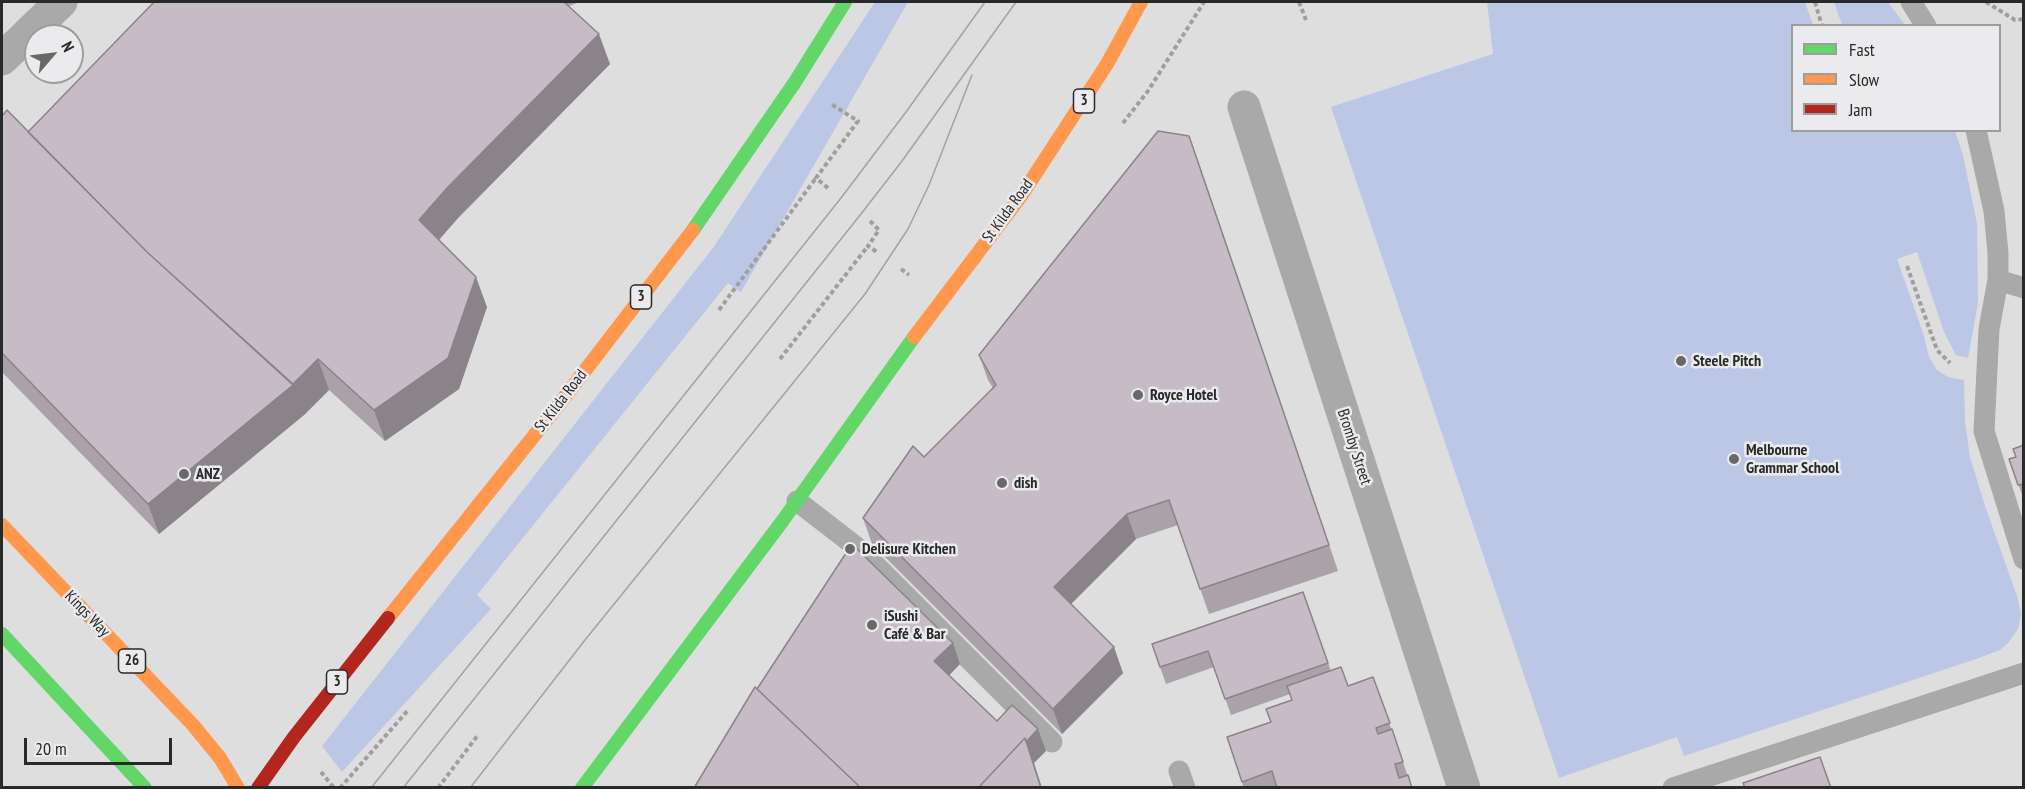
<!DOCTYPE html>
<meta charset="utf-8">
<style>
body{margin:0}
#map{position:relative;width:2025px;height:789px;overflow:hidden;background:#dededf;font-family:"PT Sans Narrow",sans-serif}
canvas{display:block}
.frame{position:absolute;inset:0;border:3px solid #282929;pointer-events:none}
.legend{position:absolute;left:1791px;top:24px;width:210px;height:108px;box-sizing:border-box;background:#ebebed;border:2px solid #9d9d9f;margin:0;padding:8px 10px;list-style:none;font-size:18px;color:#282929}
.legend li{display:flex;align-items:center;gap:12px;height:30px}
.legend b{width:30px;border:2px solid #9d9d9f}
.north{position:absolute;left:24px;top:24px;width:60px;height:60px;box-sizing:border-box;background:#ebebed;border:2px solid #9d9d9f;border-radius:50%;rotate:62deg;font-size:16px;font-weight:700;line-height:24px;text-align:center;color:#282929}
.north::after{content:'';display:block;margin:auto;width:21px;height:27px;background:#686869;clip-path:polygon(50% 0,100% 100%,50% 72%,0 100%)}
.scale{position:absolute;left:24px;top:738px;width:148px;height:27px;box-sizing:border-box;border:3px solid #282929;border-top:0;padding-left:8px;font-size:18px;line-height:21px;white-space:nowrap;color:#282929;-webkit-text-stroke:4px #ebebed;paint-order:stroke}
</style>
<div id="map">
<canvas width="2025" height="789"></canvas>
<div class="frame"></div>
<ul class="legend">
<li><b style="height:8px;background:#63d668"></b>Fast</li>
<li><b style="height:8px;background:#ff974d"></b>Slow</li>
<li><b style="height:8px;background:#b3261e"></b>Jam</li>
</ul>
<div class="north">N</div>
<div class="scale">20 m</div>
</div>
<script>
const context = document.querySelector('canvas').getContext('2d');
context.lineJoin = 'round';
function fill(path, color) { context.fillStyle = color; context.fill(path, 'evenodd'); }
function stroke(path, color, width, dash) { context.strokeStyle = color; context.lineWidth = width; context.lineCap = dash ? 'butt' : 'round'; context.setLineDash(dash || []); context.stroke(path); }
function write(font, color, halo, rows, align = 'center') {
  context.font = font + ' "PT Sans Narrow",sans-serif'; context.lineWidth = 5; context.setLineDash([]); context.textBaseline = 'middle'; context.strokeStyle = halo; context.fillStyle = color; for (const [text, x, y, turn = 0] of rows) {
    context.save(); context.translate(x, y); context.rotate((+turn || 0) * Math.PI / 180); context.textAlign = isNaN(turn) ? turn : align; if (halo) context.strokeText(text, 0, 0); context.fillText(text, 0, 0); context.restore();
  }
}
fill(new Path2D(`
 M875,2H908L741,292L728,283L477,595L491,609L342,772L322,746L713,248Z
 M1487,2H1805L1813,25L1792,26V130L1955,131L1963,155L1977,224L1978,303L1968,358L1956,355L1944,332L1917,252L1897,259L1923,333L1929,357L1937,370L1948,377L1964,380L1965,422L1970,457L1985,506L2017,596L2021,614L2018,629L2008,643L2000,650L1976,659L1684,756L1677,737L1559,778L1331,107L1493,54Z
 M1834,2H1888L1905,25H1842Z`), '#bbc7e4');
stroke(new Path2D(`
 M1299,2L1306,20
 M1815,2L1822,26
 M1986,2L2015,20L2024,19
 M1123,123L1148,91L1204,2
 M828,188L816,178L858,121L831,104
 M870,221L879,230L868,246L877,252
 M1907,266L1937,350L1950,363
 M901,269L909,275
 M719,310L816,178
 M780,359L868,246
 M321,772L334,788
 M340,788L409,709
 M438,788L478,735`), '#9f9fa0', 4, [4.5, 3]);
stroke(new Path2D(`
 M1911,2L1926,26
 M1976,130L1994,211L1998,253V280L1989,329L1984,431L2024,559
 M1998,280L2024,288
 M797,501L859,549L1052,742
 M1179,771L1185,788
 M1673,788L2024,673`), '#a9a9a9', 21);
stroke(new Path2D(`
 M2,59L61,2
 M1244,107L1464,788`), '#a9a9a9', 33);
stroke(new Path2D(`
 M693,230L795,82L845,2
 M2,634L145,788
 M582,788L781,523L914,337`), '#63d668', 14);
stroke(new Path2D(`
 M914,337L1021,196L1107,64L1141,2
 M2,525L193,725L220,758L238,788
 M388,618L557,407L693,230`), '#ff974d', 14);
stroke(new Path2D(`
 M258,788L294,737L388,618`), '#b3261e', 14);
stroke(new Path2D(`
 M371,788L841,198L906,112L985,2
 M403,788L861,214L902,161L1016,2
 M470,788L585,640L865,294L908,229L929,185L972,75`), '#a2a2a3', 1.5);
fill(new Path2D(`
 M154,2H580L569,6L610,64L458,218L439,240L487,307L459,389L385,441L329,390L304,415L159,534L2,372V116L28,132Z
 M1198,161L1338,571L1209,614L1178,525L1136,539L1071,604L1123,673L1062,734L872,544L863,518L993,388L988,380L979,355Z
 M2024,445V500L2009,459L2016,457Z
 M1303,592L1331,671L1348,686L1373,677L1412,788H1244L1227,737L1271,722L1292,700L1290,694L1231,715L1214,667L1166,684L1152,644Z`), '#aba1a9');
fill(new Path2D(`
 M599,34L610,64L458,218L430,250L419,220L447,188Z
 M1189,136L1198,161L1338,571L1329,545Z
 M476,277L487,307L459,389L385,441L374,410Z
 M318,359L329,390L304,415L159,534L148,504Z
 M1127,514L1136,539L1063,612L1054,587Z
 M953,643L960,664L942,683L934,661Z
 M1114,647L1123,673L1062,734L1053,709Z
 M1038,729L1046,751L1034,763L1042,788H982Z`), '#8b838a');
const building = new Path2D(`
 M154,2H564L599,34L447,188L419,220L476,277L448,358L374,410L318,359L293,384L147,252L28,132Z
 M7,110L147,252L293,385L148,504L2,353V116Z
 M1158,131L1189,136L1329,545L1200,589L1169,500L1127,514L1054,587L1114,647L1053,709L863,518L913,446L924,457L996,385L979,355Z
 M2024,445V484L2018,485L2009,459L2016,457L2013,449Z
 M852,544L953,643L934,661L997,721L1012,705L1038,729L1026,742L1025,738L978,788H861L757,689Z
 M1303,592L1328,663L1225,699L1208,651L1160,667L1152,644Z
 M1341,667L1348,686L1373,677L1390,723L1376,728L1378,734L1392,729L1403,762L1395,764L1399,778L1408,775L1412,788H1277L1272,771L1242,782L1227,737L1271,722L1266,709L1292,700L1287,686Z
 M755,687L861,788H694Z
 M1025,738L1041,788H978Z
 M1820,757L1831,788H1745L1743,783Z`);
fill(building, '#c7bbc5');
stroke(building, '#8b838a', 1.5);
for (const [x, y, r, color] of [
 [1681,361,6,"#686869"],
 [1138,395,6,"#686869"],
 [1734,459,6,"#686869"],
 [184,474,6,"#686869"],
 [1002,483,6,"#686869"],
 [850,549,6,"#686869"],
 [872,625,6,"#686869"]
]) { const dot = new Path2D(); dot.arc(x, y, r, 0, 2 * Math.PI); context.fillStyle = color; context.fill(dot); stroke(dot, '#ebebed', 2); }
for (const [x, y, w] of [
 [1084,101,21],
 [641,297,21],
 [132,661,27],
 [337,682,21]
]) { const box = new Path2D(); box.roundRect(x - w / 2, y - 12, w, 24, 4.5); context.fillStyle = '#ebebed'; context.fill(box); stroke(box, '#282929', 1.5); }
write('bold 15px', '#282929', null, [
 ["3",1084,101],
 ["3",641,297],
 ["26",132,661],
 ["3",337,682]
]);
write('16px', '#282929', '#ebebed', [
 ["St Kilda Road",1008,211,-54],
 ["St Kilda Road",561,401,-52],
 ["Bromby Street",1354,447,72],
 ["Kings Way",87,614,46]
]);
write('bold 16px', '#282929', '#ebebed', [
 ["Steele Pitch",1693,361],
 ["Royce Hotel",1150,395],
 ["Melbourne",1746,450],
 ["Grammar School",1746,468],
 ["ANZ",196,474],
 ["dish",1014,483],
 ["Delisure Kitchen",862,549],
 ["iSushi",884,616],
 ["Café & Bar",884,634]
], 'left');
</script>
